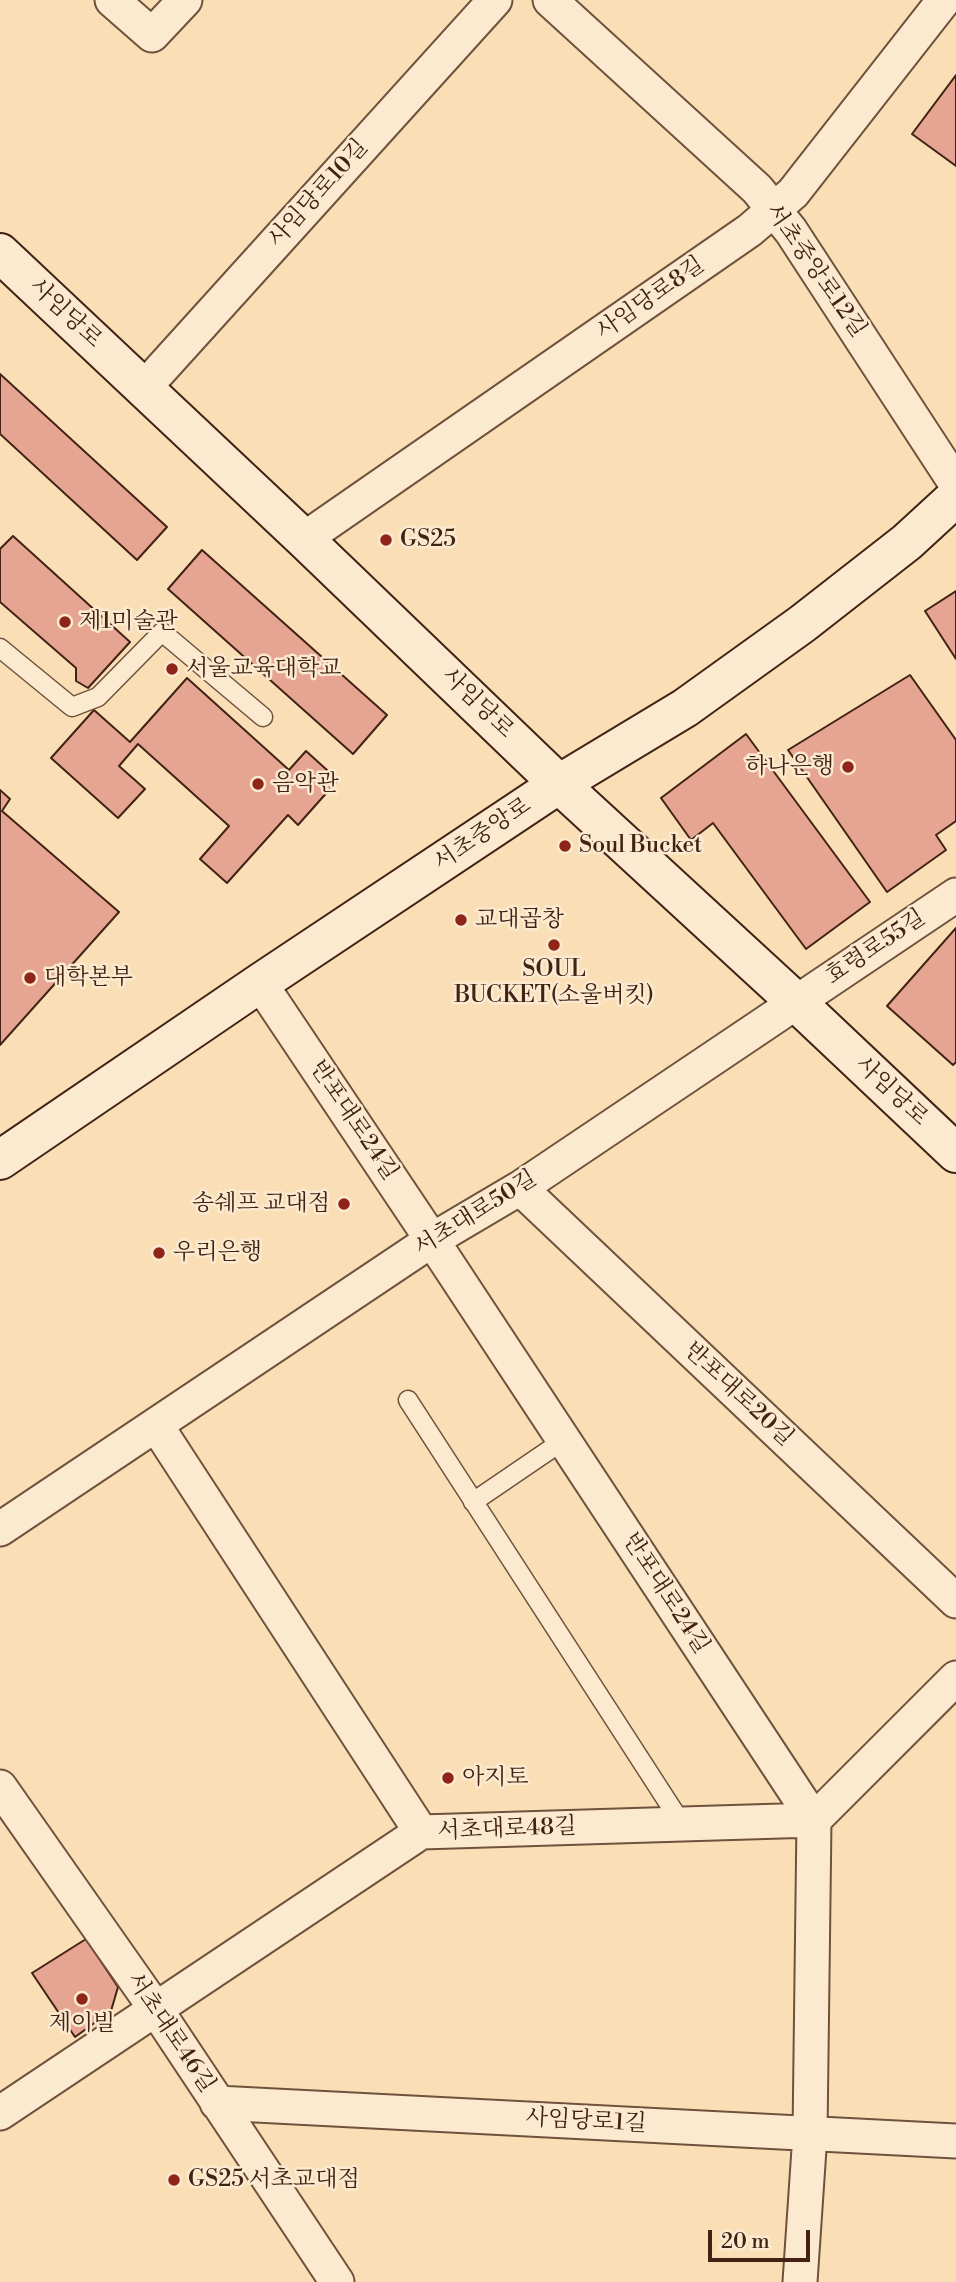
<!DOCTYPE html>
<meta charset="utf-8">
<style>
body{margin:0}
#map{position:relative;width:956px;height:2282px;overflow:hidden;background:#fadfb6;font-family:"Libre Bodoni",serif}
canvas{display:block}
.scale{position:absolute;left:708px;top:2230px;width:102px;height:32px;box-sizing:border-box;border:4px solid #412214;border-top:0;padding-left:9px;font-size:21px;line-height:24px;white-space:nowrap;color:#412214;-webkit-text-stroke:5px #fcead0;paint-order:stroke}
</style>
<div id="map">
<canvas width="956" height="2282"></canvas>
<div class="scale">20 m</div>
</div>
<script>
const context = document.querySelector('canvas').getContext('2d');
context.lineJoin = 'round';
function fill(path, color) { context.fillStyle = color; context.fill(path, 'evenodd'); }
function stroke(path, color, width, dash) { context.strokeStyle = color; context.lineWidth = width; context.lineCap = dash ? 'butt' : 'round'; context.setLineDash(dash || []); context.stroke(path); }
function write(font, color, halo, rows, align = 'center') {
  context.font = font + ' "Libre Bodoni","Noto Serif KR",serif'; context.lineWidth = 5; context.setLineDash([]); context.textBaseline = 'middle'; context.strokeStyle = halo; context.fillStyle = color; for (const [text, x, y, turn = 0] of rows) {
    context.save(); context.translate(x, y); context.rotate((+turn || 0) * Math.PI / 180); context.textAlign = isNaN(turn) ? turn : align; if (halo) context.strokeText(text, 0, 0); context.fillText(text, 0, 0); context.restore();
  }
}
const building = new Path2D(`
 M956,75V166L912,134Z
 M0,374L167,527L137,560L0,434Z
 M13,536L130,642L88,688L76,681V668L0,602V549Z
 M202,550L387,715L353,754L168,589Z
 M956,591V659L925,611Z
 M910,675L956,740V821L936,835L946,850L887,892L788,750Z
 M187,678L289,770L306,751L338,780L298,825L288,815L227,883L200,859L229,826L138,744L119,766L145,789L118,818L51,758L94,710L130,742Z
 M746,734L870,902L806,949L713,823L691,840L661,798Z
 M0,790L10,799L2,811L119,912L0,1045Z
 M956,928V1062L953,1065L887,1006Z
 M86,1939L118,1987L111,2011L75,2037L32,1973Z`);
fill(building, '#e6a592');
stroke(building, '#412214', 2);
const lane = new Path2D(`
 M0,648L72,707L98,697L162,632L263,717
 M408,1400L682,1824
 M473,1502L564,1440`);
const street = new Path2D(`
 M112,0L152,35L185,0
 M550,0L757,189L791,231L956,484
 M144,388L495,0
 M304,539L750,230L793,193L944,0
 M260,983L432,1240L814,1820L810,2134L800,2282
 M520,1188L956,1601
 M156,1425L421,1832
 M0,1529L432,1240L520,1188L956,895
 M0,1787L155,2008L337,2282
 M217,2103L956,2141
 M0,2113L421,1832L814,1820L956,1678`);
const secondary = new Path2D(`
 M0,253L304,539L559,784L796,1002L956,1153
 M0,1160L260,983L559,784L685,708L802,624L907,542L956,497`);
stroke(lane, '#6f513c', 21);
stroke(street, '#6f513c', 37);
stroke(secondary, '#412214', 42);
stroke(lane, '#fcead0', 18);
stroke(street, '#fcead0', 33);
stroke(secondary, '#fcead0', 38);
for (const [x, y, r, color] of [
 [386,540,7,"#8f2418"],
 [65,622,7,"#8f2418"],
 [172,669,7,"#8f2418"],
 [848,767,7,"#8f2418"],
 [258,784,7,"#8f2418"],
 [565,846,7,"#8f2418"],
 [461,920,7,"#8f2418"],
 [554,945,7,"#8f2418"],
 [30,978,7,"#8f2418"],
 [344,1204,7,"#8f2418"],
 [159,1253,7,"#8f2418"],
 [448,1778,7,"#8f2418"],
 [82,1999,7,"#8f2418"],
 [174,2180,7,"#8f2418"]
]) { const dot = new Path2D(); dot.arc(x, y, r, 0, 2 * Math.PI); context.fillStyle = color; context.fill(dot); stroke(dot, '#fcead0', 2.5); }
write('23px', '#412214', '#fcead0', [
 ["사임당로10길",319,194,-48],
 ["서초중앙로12길",815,271,55],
 ["사임당로8길",651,299,-35],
 ["사임당로",65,314,43],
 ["사임당로",477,704,44],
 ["서초중앙로",483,835,-34],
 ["효령로55길",876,948,-34],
 ["사임당로",891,1092,43],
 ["반포대로24길",353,1121,56],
 ["서초대로50길",476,1214,-32],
 ["반포대로20길",738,1395,43],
 ["반포대로24길",665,1594,57],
 ["서초대로48길",507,1830,-2],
 ["서초대로46길",170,2033,56],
 ["사임당로1길",586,2122,3]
]);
write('23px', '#412214', '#fcead0', [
 ["GS25",400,540],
 ["제1미술관",79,622],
 ["서울교육대학교",186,669],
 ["하나은행",834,767,"right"],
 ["음악관",272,784],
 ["Soul Bucket",579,846],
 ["교대곱창",475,920],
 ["SOUL",554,970,"center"],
 ["BUCKET(소울버킷)",554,996,"center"],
 ["대학본부",44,978],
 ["송쉐프 교대점",330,1204,"right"],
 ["우리은행",173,1253],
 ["아지토",462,1778],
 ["제이빌",82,2024,"center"],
 ["GS25 서초교대점",188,2180]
], 'left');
</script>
